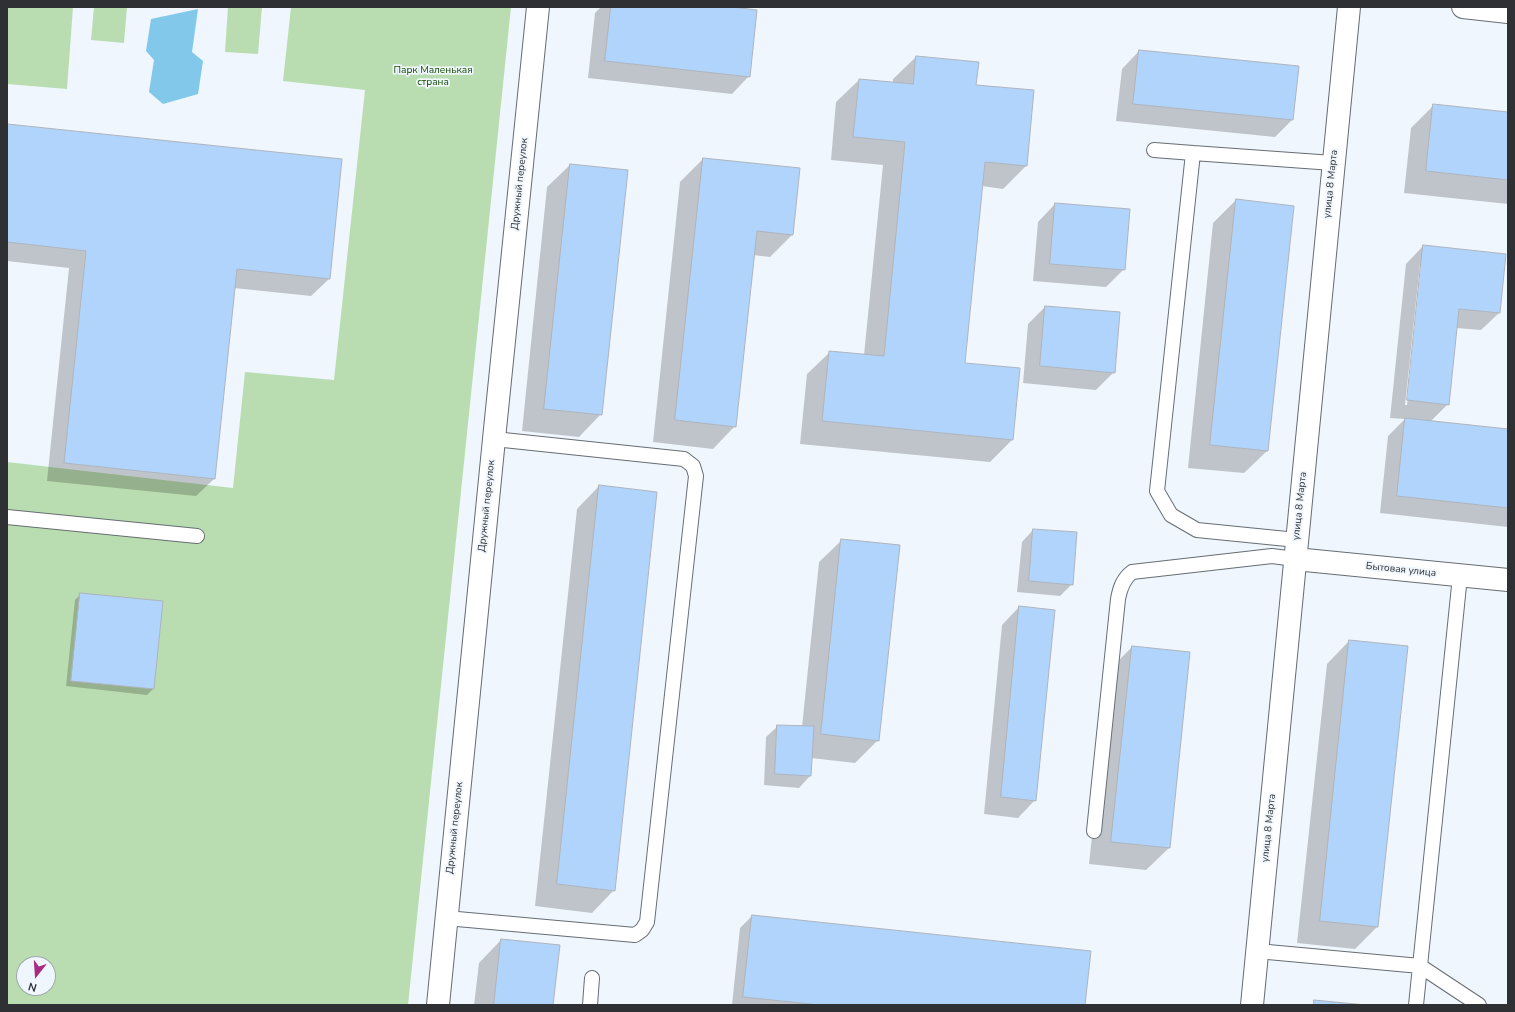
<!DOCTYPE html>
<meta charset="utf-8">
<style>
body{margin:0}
#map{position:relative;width:1515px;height:1012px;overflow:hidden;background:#eff6fd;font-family:"Nunito Sans",sans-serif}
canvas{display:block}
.frame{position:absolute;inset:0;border:8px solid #2e3033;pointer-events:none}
.north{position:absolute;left:16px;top:956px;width:40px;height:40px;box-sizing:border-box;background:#eff6fd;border:1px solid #a2a7ac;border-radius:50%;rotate:197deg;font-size:11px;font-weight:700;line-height:16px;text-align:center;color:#2e3033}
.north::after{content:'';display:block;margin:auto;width:14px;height:18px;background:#a72d82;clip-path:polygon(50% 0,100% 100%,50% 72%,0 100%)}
</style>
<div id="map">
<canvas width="1515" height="1012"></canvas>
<div class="frame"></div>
<div class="north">N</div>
</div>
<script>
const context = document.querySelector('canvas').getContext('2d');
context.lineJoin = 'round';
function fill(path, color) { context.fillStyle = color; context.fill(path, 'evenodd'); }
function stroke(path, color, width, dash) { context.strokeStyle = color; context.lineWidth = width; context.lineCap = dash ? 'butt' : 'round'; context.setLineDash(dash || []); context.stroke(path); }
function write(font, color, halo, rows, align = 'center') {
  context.font = font + ' "Nunito Sans",sans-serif'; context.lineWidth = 3.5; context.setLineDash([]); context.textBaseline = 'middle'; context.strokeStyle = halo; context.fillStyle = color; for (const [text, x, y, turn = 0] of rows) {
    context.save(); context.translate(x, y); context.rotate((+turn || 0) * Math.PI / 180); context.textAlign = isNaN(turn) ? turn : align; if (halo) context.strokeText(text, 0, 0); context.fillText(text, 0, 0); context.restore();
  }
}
fill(new Path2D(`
 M7,7H73L67,89L7,84Z
 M94,7H127L124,43L91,40Z
 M228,7H262L258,54L225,52Z
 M291,7H511L408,1005H7V462L233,488L245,372L334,380L365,90L283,81ZM24,964H48V988H24Z`), '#b9ddb0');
fill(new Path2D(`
 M198,9L192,52L203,61L198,94L163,104L149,92L154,60L146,51L151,19Z`), '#82c8ea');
fill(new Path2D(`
 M601,7H723L749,76L732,94L588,78L595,13Z
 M1139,51L1292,120L1275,137L1116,121L1122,69Z
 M916,57L975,85L1033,91L1026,166L1003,189L982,186L964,364L1012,440L990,462L800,444L807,374L830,352L864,355L883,165L831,160L836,102L859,80L893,83V79Z
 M1434,105L1508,113V204L1404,193L1411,128Z
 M7,125L329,279L311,296L234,288L214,479L196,496L47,481L69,268L7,261Z
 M703,159L792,235L770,257L753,255L735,426L713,449L653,442L680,182Z
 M570,165L601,414L579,437L522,431L547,187Z
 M1236,200L1267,451L1244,473L1188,468L1213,223Z
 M1055,204L1124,269L1106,287L1033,281L1038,222Z
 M1423,246L1505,255L1499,313L1481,330L1456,328L1448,404L1431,421L1508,430V527L1380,513L1388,436L1405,419L1390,418L1406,264ZM1420,264H1422L1407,405H1405Z
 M1045,307L1114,372L1096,390L1023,383L1028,324Z
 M599,486L614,890L592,913L535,906L577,509Z
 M1033,530L1072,584L1060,596L1017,592L1022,542Z
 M842,540L878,740L855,763L811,758L810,776L799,788L764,785L766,737L778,726L802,727L819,562Z
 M81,594L162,602L153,689L147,695L66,686L75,600Z
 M1019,607L1035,800L1018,818L984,814L1002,625Z
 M1349,641L1377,927L1355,949L1297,943L1327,664Z
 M1132,647L1169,848L1146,870L1089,864L1110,669Z
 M752,916L1084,1005H732L740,928Z
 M501,940L552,1005H474L479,963Z`), '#0003');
const building = new Path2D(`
 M611,7H732L757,10L750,77L605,61Z
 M1139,50L1299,66L1293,120L1133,104Z
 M916,56L979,62L976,85L1034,90L1027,166L985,162L965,363L1020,368L1013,440L822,421L829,351L884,356L905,142L853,137L859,79L913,84Z
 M1433,104L1508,112V180L1426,171Z
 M7,124L342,159L330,279L237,269L215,479L64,463L86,251L7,242Z
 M703,158L800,168L793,235L757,231L736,427L675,420Z
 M570,164L628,170L602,415L544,409Z
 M1236,199L1294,206L1268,451L1210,445Z
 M1055,203L1130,209L1125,270L1050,264Z
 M1423,245L1506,254L1500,313L1459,309L1449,405L1407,400Z
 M1045,306L1120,312L1115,373L1040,366Z
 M1405,418L1508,429V508L1397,496Z
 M599,485L657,492L615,891L557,884Z
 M1033,529L1077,532L1073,585L1029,581Z
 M841,539L900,545L879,741L821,734Z
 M80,593L163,601L154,689L71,681Z
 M1019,606L1055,610L1036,801L1001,797Z
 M1349,640L1408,646L1378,927L1320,921Z
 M1132,646L1190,652L1170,848L1111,842Z
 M777,725L814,726L811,776L775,774Z
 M752,915L1091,951L1085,1005H820L743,997Z
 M501,939L560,945L553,1005H494Z
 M1314,1000L1366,1005H1314Z`);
fill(building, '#b1d4fd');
stroke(building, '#aeb4bb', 1);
const service = new Path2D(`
 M1154,150L1193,153
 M7,517L197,536
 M1297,540L1197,530L1171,515L1157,491L1193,153L1333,163
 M1094,831L1118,599C1120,588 1123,579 1132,572L1272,556L1295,559
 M446,918L635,935L642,930L647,922L696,476L693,466L684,459L494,439
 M1257,951L1420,966L1479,1005
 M590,1005L592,978
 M1416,1005L1460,576`);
const minor = new Path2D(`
 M1463,7L1508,12
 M1295,559L1508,580
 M438,1005L494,439L538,7
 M1252,1005L1349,7`);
stroke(service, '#676d73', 16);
stroke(minor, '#676d73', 24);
stroke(service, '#fff', 14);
stroke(minor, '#fff', 22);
write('10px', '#134b01', '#eff6fd', [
 ["Парк Маленькая",433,71],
 ["страна",433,83]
]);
write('10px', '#2e3033', '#eff6fd', [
 ["Дружный переулок",520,184,-84],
 ["улица 8 Марта",1331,184,-84],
 ["Дружный переулок",487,506,-84],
 ["улица 8 Марта",1300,506,-84],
 ["Бытовая улица",1401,570,6],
 ["Дружный переулок",455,828,-84],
 ["улица 8 Марта",1269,828,-84]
]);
</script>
